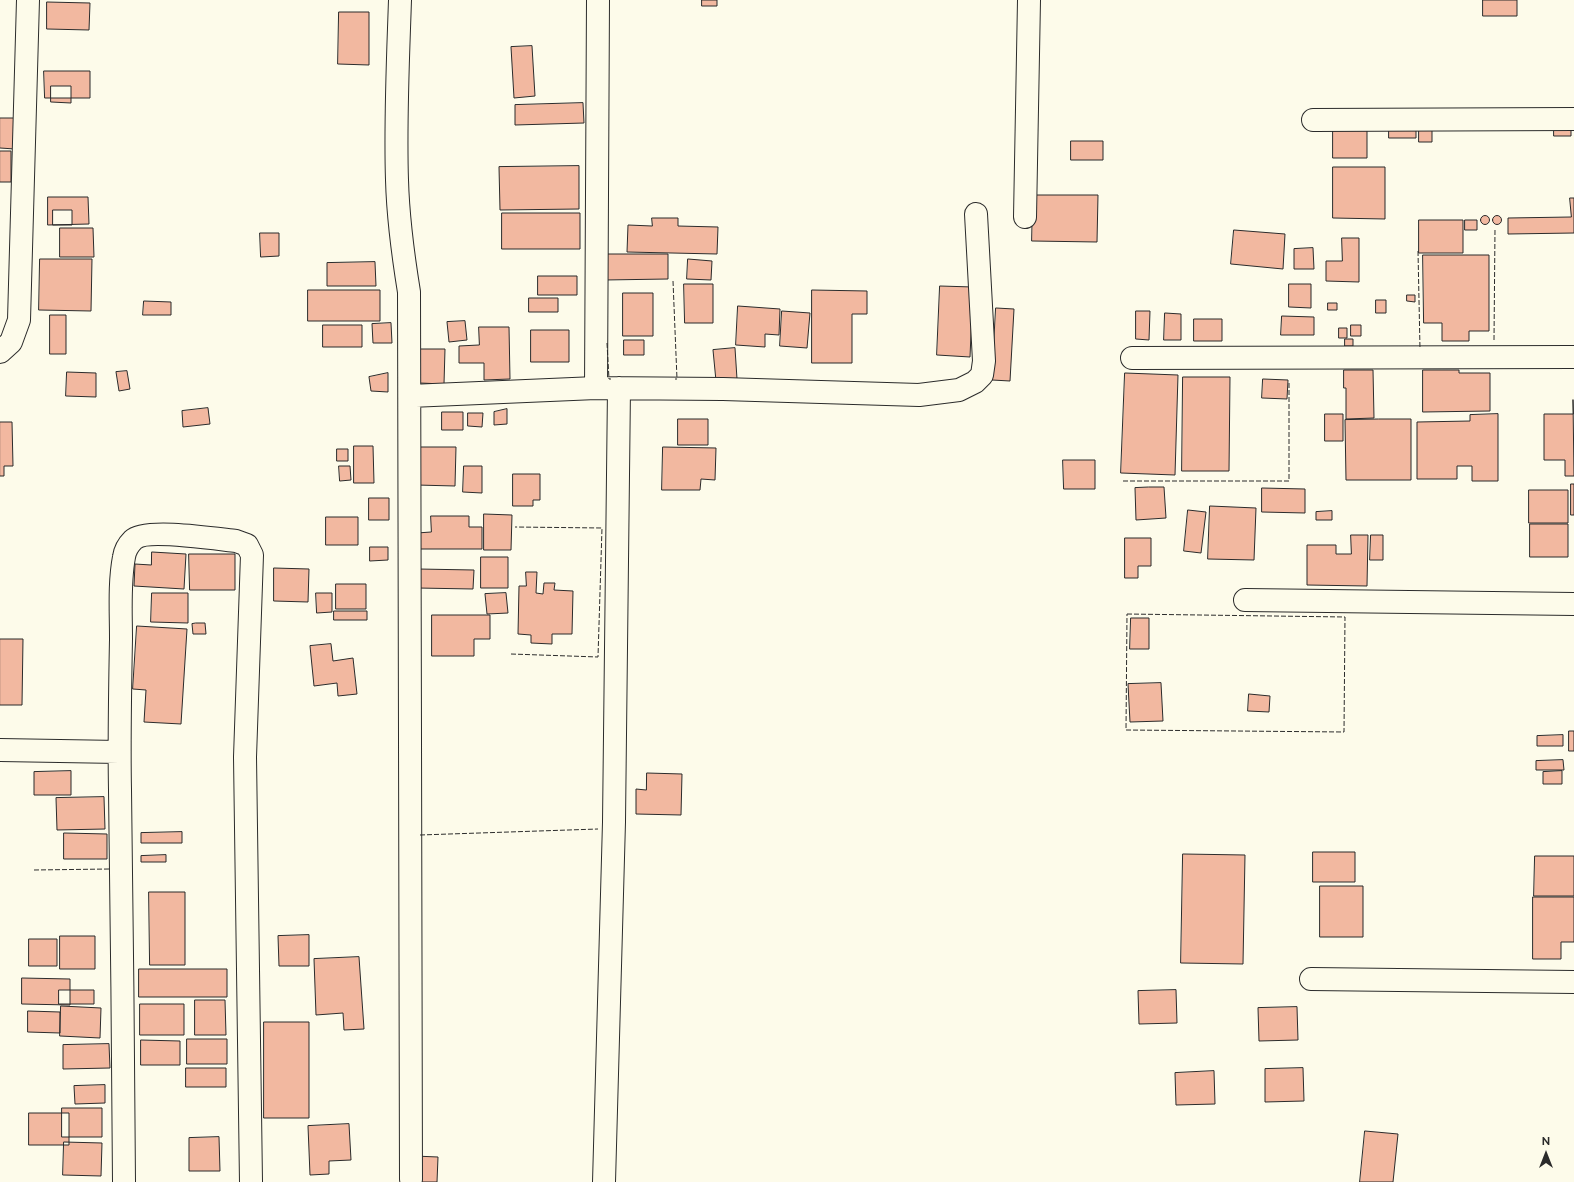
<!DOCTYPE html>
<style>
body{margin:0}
#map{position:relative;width:1574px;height:1182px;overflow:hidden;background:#fdfbea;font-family:Raleway,sans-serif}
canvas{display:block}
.north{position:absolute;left:1526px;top:1134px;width:40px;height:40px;-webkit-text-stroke:3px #fdfbea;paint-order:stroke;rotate:0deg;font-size:11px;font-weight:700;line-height:16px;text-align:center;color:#2b2b2b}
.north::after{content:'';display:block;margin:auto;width:14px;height:18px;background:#2b2b2b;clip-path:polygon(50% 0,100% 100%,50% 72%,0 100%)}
</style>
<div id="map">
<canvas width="1574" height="1182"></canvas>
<div class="north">N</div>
</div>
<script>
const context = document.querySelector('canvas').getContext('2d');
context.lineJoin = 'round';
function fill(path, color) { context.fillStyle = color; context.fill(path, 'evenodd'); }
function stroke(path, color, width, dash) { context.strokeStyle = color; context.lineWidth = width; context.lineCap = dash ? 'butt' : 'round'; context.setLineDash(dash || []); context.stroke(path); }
const building = new Path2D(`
 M702,0H717V6H702Z
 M1483,0H1517V16H1483Z
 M47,2L90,3L89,30L47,29Z
 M339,12H369V65L338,64Z
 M532,46L535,96L514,98L511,47Z
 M44,71H90V98H45Z
 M51,86H71V103L51,102Z
 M583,103L584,123L515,125V105Z
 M0,118H16L15,149L0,148Z
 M1389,121H1416V138H1389Z
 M1333,122L1367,123V158H1333Z
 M1419,123H1432V142H1419Z
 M1554,123H1571V136H1554Z
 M1071,141H1103V160H1071Z
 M0,151H11V182H0Z
 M579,166V209L500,210L499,167Z
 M1333,167H1385V219L1333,218Z
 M1033,195H1098L1097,242L1032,241Z
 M48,197H88L89,224L48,225Z
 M1570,198H1574V233L1508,234V218L1571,217Z
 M53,210H72V225H53Z
 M502,213H580V249H502Z
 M1480.5 220a4.5 4.5 0 1 1 9 0a4.5 4.5 0 1 1-9 0Z
 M1492.5 220a4.5 4.5 0 1 1 9 0a4.5 4.5 0 1 1-9 0Z
 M652,218H678V226L718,227L717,254L627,252L628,225L652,226Z
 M1419,220H1463V253H1419Z
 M1465,220H1477V230H1465Z
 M60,228H93L94,257H60Z
 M1234,230L1285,234L1283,269L1231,264Z
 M260,233H279V256L261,257Z
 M1342,238H1359V282L1326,281V261H1342Z
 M1313,248L1314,269H1294V249Z
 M605,254H668V279L605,280Z
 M1423,255H1489V331H1469V341H1442V323H1424Z
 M40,259H92L91,311L39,310Z
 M688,259L712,261L711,280L687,279Z
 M375,262L376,286H327V263Z
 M538,276H577V295H538Z
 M684,284H713V323H685Z
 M1289,284H1311V308L1289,307Z
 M940,286L973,287L970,357L937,355Z
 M308,290H380V321H308Z
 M812,290L867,291V314H852V363H812Z
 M623,293H653V336H623Z
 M1407,295H1415V302L1407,301Z
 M529,298H558V312H529Z
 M1376,300H1386V313H1376Z
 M144,301L171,302V315H143Z
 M1328,303H1337V310H1328Z
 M738,306L780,309L779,335L765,334V347L736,345Z
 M996,308L1014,309L1010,381L992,380Z
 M782,311L810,313L807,348L780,346Z
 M1136,311H1150L1149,340L1136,339Z
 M1165,313L1181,314V340H1164Z
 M50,315H66V354H50Z
 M1282,316L1314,317V335H1281Z
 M1194,319H1222V341H1194Z
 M465,321L467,340L449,342L447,322Z
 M391,323L392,343H373L372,324Z
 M323,325H362V347H323Z
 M1351,325H1361V336H1351Z
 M479,327H509L510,379L484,380V363H459V346L479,345Z
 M1339,328H1347V338H1339Z
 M531,330H569V362H531Z
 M1345,339H1353V346H1345Z
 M624,340H644V355H624Z
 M735,348L737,379L716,381L713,350Z
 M419,349H445L444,384L419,383Z
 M1344,370H1373L1374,418L1346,419V388H1344Z
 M1423,370H1459V373H1490V411L1423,412Z
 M127,371L130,389L119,391L116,372Z
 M67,372L96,373V397L66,396Z
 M388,373V392L371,391L369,377Z
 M1125,373L1178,375L1175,475L1121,473Z
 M1183,377H1230L1229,471H1182Z
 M1263,379L1288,380L1287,399L1262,398Z
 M1573,400L1574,476H1565V460H1544V414H1573Z
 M208,408L210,424L183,427L182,411Z
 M507,409V424L494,425V412Z
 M442,412H463V430H442Z
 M468,413H483L482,427L468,426Z
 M1325,414H1343V441H1325Z
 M1498,414V481H1472V466H1457V479H1417V422L1470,421V415Z
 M678,419H708V445H678Z
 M1379,419H1411V480H1346L1345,420Z
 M0,422H12L13,466H4V476H0Z
 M354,446H373L374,483H354Z
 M417,447H456L455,486L416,485Z
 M663,447L716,448L715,480L701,479L700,490H662Z
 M337,449H348V461H337Z
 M1063,460H1095V489H1064Z
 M339,466H350L351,480L340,481Z
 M464,466H482V493L463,492Z
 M513,474H540V500H533V506H513Z
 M1571,484H1574V515H1571Z
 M1149,487H1164L1166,518L1136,520L1135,488Z
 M1262,488L1305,489V513L1262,512Z
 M1529,490H1568V523H1529Z
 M369,498H389V520H369Z
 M1210,506L1256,508L1254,560L1208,559Z
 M1188,510L1206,512L1201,553L1184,551Z
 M1332,511V520H1316V512Z
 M484,514L512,515L511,550H484Z
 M431,516H469V527H482V549H417V533L431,532Z
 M326,517H358V545H326Z
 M1530,524H1568V557H1530Z
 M1351,535H1368L1367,586L1307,585V545H1336V554H1351Z
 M1371,535H1383V560H1370Z
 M1125,538H1151V566H1138V578H1125Z
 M370,547H388V560L370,561Z
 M152,552L186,554L184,589L134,586L135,564L151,565Z
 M189,554H235V590H190Z
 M481,557H508V588H481Z
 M274,568L309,569L308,602L274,601Z
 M418,569L474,570L473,589L417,588Z
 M526,572H537L536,593L543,594L544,583H555L554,590L573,591L572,634H552V644L531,643V635L518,634L519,586H526Z
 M336,584H366V609H336Z
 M152,593H188V623L151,622Z
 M316,593H332V612L317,613Z
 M506,593L508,613L487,614L485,594Z
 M334,611H367V620H334Z
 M432,615H490V639H474V656H432Z
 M1131,618H1149V649H1130Z
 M196,623H205L206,634H193L192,624Z
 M137,626L187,629L181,724L144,722L146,690L133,689Z
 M0,639H23L22,705H0Z
 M331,644L333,661L353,658L357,694L338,696L337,683L314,686L310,646Z
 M1161,683L1163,721L1130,722L1128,684Z
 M1249,694L1270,696L1269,712L1248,711Z
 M1569,731H1574V751H1569Z
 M1563,735V746H1537V736Z
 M1563,760L1564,770H1536V761Z
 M71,771V795H34V772Z
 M1562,771V784H1543V772Z
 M647,773L682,774L681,815L636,814V789L646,790Z
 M104,797L105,829L57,830L56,798Z
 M182,832V843H141V833Z
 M64,833L107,834V859H64Z
 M1313,852H1355V882H1313Z
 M1183,854L1245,855L1243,964L1181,963Z
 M166,855V862H141V856Z
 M1535,856H1574V896H1534Z
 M1320,886H1363V937H1320Z
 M149,892H185V965H150Z
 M1533,897H1574V942H1561V959H1533Z
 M309,935V966H279L278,936Z
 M60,936H95V969H60Z
 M29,939H57V966H29Z
 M359,957L364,1029L344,1030L343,1013L316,1015L314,959Z
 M139,969H227V997H139Z
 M22,978L70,979V1005L22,1004Z
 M59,990H94V1004H59Z
 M1176,990L1177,1023L1139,1024L1138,991Z
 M195,1000H225L226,1035H195Z
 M140,1004H184V1035H140Z
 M61,1006L101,1008L100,1038L60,1036Z
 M1297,1007L1298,1040L1259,1041L1258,1008Z
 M28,1011L60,1012V1033L28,1032Z
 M264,1022H309V1118H264Z
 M187,1039H227V1064H187Z
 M141,1040L180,1041V1065H141Z
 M109,1044L110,1068L63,1069V1045Z
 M186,1068H226V1087H186Z
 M1303,1068L1304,1101L1265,1102V1069Z
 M1214,1071L1215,1104L1176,1105L1175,1073Z
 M105,1085V1103L75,1104L74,1086Z
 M62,1108H102V1137H62Z
 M29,1113H69V1145H29Z
 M349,1124L351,1160L329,1161V1174L310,1175L308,1126Z
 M1365,1131L1398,1134L1393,1182H1360Z
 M219,1137L220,1171H189V1138Z
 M64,1142L102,1143L101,1176L63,1175Z
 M414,1156L438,1157L437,1182H414Z`);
fill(building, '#f2b8a0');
stroke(building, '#2b2b2b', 1);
const minor = new Path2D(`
 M400,0C398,60 395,120 397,180C398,218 403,255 409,292L411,1179
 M1313,120L1574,119
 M1025,217L1029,0
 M0,352L11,342L19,320L28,0
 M1132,358L1574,357
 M596,388L598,0
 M410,396L596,388L723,389L919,395L959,390L975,382L982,375L984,361L976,214
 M1245,600L1574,604
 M0,750L119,752
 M1311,979L1574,982
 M124,1182C123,1051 122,921 120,790C119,740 120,690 121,639C121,612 119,583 124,557C125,550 128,545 133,540C145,528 217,539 236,541L247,545L252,555L245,757L251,1182
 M604,1182L614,822L619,388`);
stroke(minor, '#2b2b2b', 24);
stroke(minor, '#fdfbea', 22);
stroke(new Path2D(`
 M1418,251L1420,349
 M673,281L677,379H675
 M1494,340L1495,229
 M607,343L609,379H611
 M1123,481H1289V382
 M1127,614L1345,617L1344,732L1126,730Z
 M511,654L598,657L602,528L515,527
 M420,835L598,829
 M34,870L110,869`), '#2b2b2b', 1, [5, 2]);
</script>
